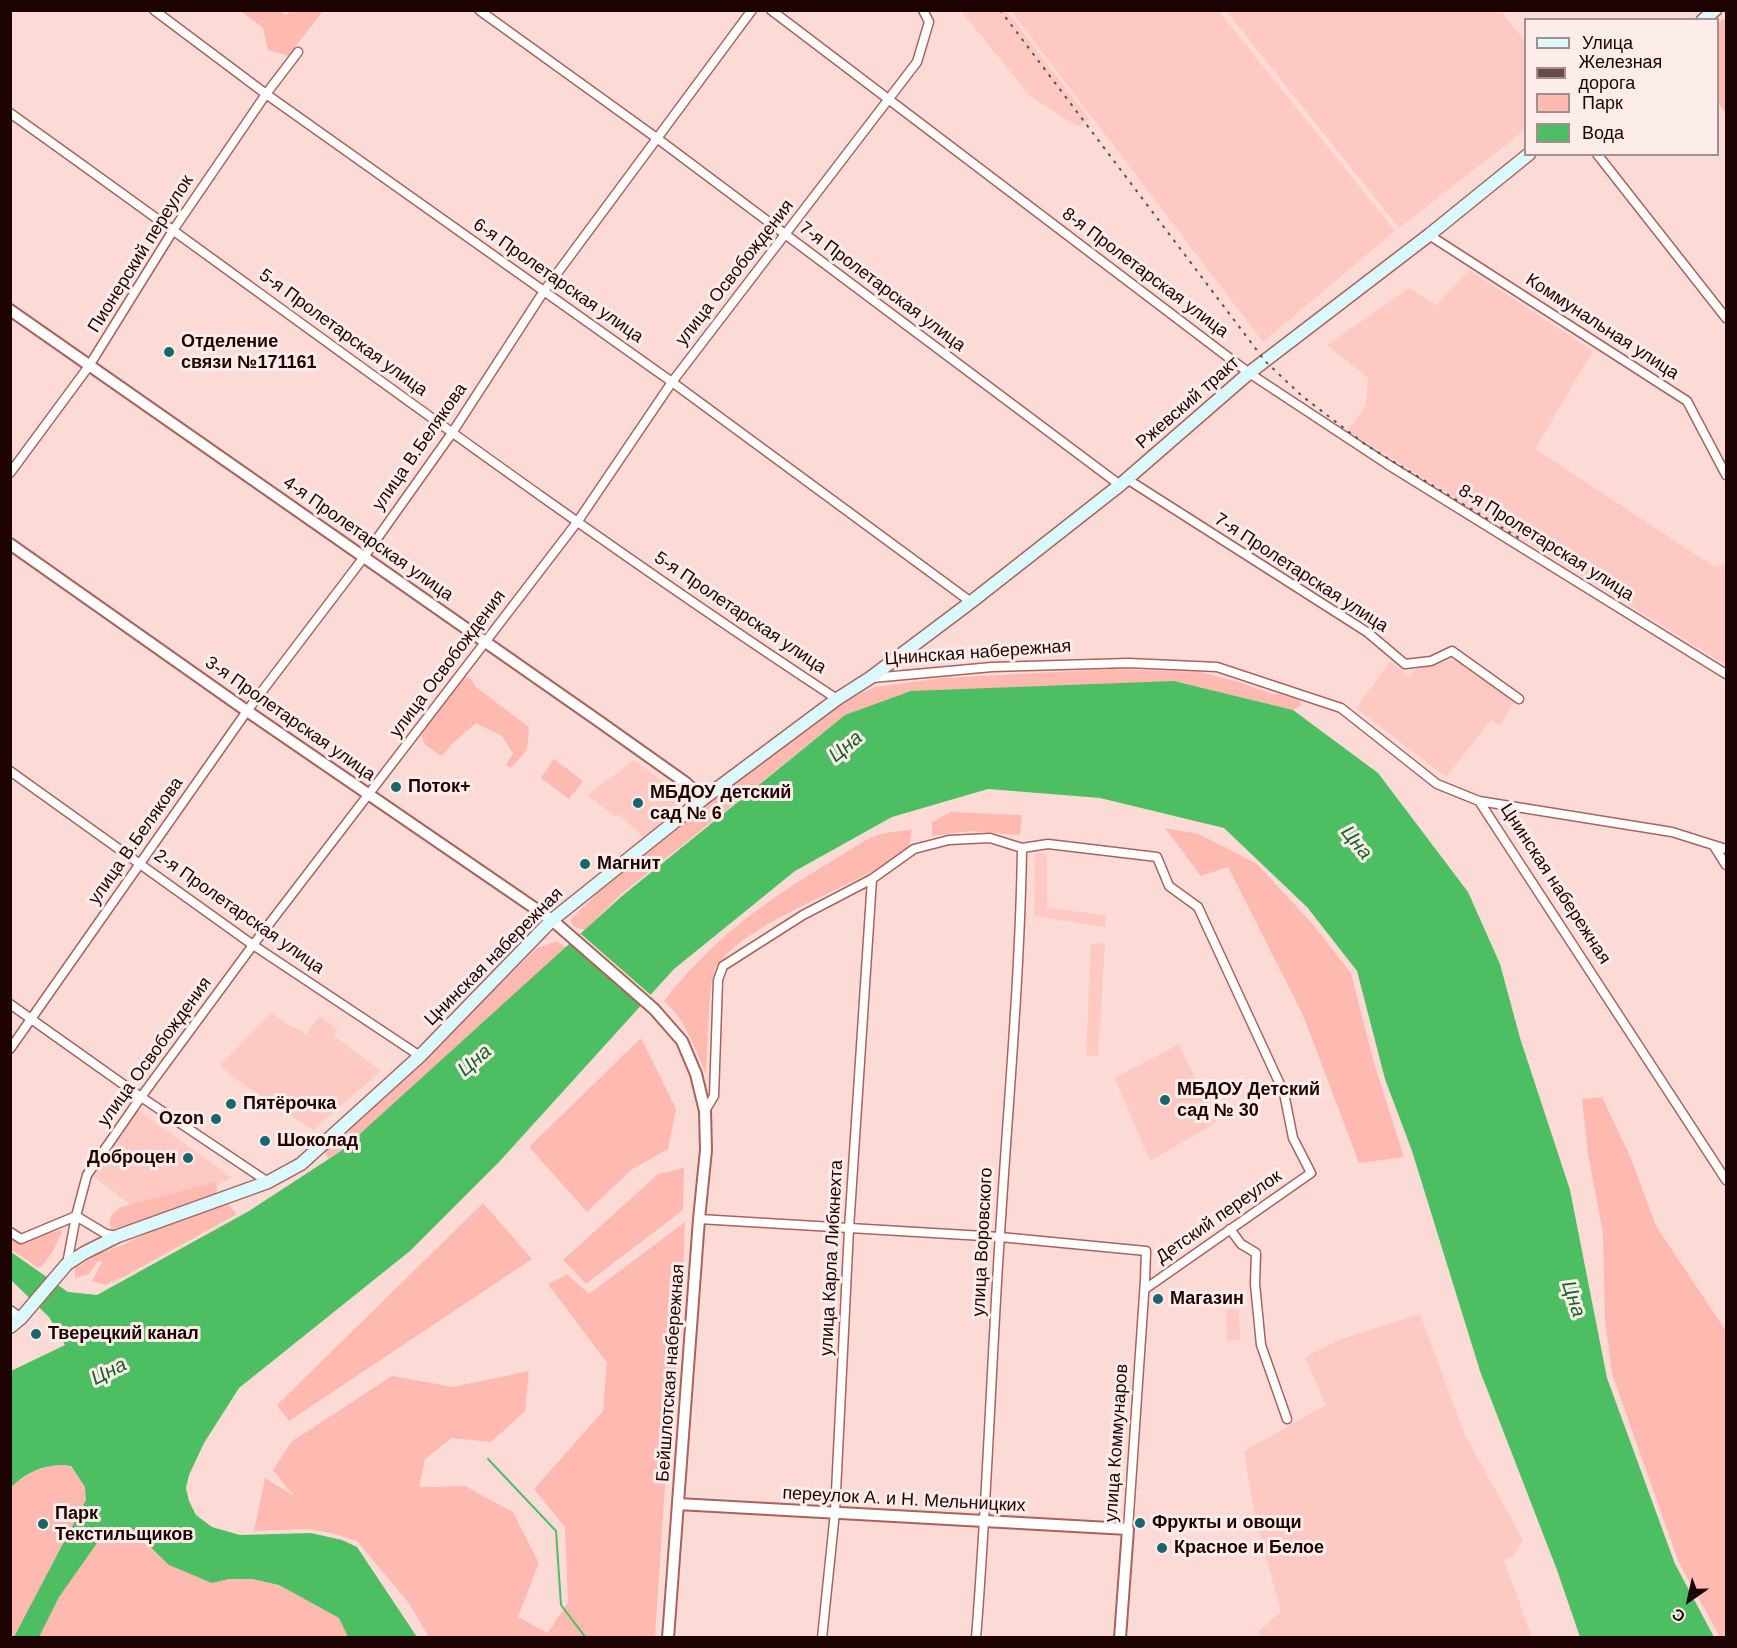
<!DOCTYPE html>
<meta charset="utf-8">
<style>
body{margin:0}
#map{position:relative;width:1737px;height:1648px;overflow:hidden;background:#fcdbd7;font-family:Arial,sans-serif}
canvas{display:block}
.frame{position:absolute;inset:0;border:12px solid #1d0403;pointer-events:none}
.legend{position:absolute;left:1524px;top:18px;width:195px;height:138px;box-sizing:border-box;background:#fdedea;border:2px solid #a3908e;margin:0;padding:8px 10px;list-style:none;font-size:18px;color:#1d0403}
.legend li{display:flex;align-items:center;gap:12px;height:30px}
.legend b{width:30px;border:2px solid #a3908e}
.north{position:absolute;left:1659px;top:1570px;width:60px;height:60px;-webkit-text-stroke:4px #fdedea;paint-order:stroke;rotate:214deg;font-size:16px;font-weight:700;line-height:24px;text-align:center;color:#1d0403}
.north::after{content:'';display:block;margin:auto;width:21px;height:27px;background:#1d0403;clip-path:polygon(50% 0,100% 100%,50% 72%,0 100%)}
</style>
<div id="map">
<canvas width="1737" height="1648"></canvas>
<div class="frame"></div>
<ul class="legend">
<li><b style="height:8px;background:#daf9fd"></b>Улица</li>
<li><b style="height:8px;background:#684c4a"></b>Железная дорога</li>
<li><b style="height:16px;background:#feb9b0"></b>Парк</li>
<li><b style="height:16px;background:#4dbe61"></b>Вода</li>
</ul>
<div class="north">С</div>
</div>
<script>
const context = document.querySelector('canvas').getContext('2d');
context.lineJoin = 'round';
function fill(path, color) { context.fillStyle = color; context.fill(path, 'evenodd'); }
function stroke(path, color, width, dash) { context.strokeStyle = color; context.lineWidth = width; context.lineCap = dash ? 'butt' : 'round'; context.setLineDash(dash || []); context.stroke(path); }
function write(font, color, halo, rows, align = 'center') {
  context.font = font + ' Arial,sans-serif'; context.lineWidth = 6; context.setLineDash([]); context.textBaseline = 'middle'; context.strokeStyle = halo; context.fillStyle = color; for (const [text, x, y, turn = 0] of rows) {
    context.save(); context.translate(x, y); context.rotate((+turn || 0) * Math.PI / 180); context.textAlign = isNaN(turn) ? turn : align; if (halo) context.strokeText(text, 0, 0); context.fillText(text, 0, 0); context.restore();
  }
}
fill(new Path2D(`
 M961,11H1007L1089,119L1078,127L1030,96Z
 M1011,11H1219L1395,231L1263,342Z
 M1226,11H1501L1525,41V130L1399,228Z
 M1469,270L1593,351L1535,449L1715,567L1726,562V665L1348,431L1366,405L1368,378L1327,345L1409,288L1436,305Z
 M1456,659L1514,702L1500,725L1491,720L1446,777L1356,708L1390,662L1410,676L1415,669Z
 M634,760L684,797L676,809L644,838L618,814L615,817L588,795Z
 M1035,854H1047V908L1106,915L1105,927L1034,916Z
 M1105,943L1098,1056L1086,1055L1091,944Z
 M272,1012L283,1022L306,1034L320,1016L338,1030L334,1036L381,1071L313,1130L232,1077L220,1065Z
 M1179,1044L1217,1122L1150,1161L1115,1078Z
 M138,1110L232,1178L147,1217L90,1174Z
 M1239,1309L1240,1340L1227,1341L1226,1310Z
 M1420,1314L1465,1435L1523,1540L1513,1556L1504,1561L1532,1637H1261L1257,1632L1281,1612L1254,1512L1244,1451L1326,1405L1305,1357L1341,1339Z`), '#fec9c2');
fill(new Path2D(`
 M241,11H281L285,15L292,11H323L288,56L268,50L263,28Z
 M1726,18V113L1718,103V22Z
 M1114,669L1201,672L1242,683L1272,694H1279L1300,700L1301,706L1293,710L1174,681L845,715L620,895L585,930L574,927L570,920L617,874L722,792L764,763L778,749L843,702L875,687L943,678Z
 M464,676L471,679L476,687L529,727L527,750L511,768L506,765L513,753L502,736L476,723L452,744L442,756L425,745L421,734Z
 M554,759L583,781L569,799L541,778Z
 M951,812L1022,815L1020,835L970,831L932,836V822Z
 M1165,828L1199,834L1257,864L1311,922L1351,973L1374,1063L1404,1157L1359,1163L1303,1015L1228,867L1201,876Z
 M912,829L909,849C899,856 889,863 878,869C837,891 738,929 715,969C708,981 708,1054 706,1074C695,1048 685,1019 664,1001C710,941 767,899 832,861C845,853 858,844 872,837C883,832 900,832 912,829Z
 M557,941L566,948L341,1151L328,1159L325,1152L387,1095L537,948Z
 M641,1038L676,1109L668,1149L631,1170L587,1212L529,1147Z
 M1602,1097L1630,1156L1656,1226L1726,1331V1637H1720L1679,1563L1612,1374L1605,1321L1603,1233L1588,1154L1582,1099Z
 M684,1168L683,1210L586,1284L563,1260L658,1174Z
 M215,1182L217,1190L213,1198L139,1224L112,1229L109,1222L111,1216L121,1207Z
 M483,1203L532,1259L289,1421L277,1405Z
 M228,1204L236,1213L235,1215L123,1277L105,1285L92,1281L102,1262L98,1261L89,1274L75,1278V1267L80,1266L97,1254L123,1245L165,1224Z
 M685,1222L681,1332L669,1426L655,1637H429L408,1602L357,1541L331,1533L308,1529L254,1531L265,1478L294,1496L273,1470L291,1442L392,1376L453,1387L529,1371L525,1411L491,1442L452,1438L425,1459L419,1487L465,1486L513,1512L539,1563L518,1617L548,1633L568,1602L565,1527L534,1489L603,1411L607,1363L548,1284L567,1274L589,1294Z
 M60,1230L62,1232L53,1251L42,1266L37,1267L11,1249L10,1235L28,1240Z
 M57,1463L70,1466L93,1497L131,1528L148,1547L212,1583L229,1579H252L279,1585L339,1618L348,1637L11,1638V1487C24,1476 40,1468 57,1463Z`), '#feb9b0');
fill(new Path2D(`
 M1174,681L1293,710L1378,773L1468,892L1500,964L1520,1038L1570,1190L1607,1378L1675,1564L1714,1637H1580L1557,1570L1480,1371L1412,1151L1385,1079L1357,971L1307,907L1224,828L1100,798L988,789L892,817L795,871L674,969L499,1162L410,1251L239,1388L204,1443L189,1475L186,1488L189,1501L196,1515L212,1527L240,1535L311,1533L342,1540L357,1547L417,1637H348L339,1618L279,1585L252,1579H229L212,1583L169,1565L131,1528L102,1536L59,1597L39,1637H14L86,1500L85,1487L71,1466C47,1462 28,1472 11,1487V1371L65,1345L49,1317L11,1280V1252L68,1292L97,1295L249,1211L341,1151L622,896L845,715L911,691Z`), '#4dbe61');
fill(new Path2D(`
 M581,934L653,997L643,1008L570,944Z`), '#fcdbd7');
stroke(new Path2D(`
 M488,1459L556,1531L561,1605L586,1638`), '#4dbe61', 2);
const minor = new Path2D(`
 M154,10L266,94L672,382L971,602
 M479,10L658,139L1120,485
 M771,10L1249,373L1387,464L1726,674
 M10,113C285,309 555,514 837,699
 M1597,154L1726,318
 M1429,235L1687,401L1726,475
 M10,473L89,366L174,229L266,94L298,52
 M1127,479L1367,632L1405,664L1431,661L1452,651L1519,699
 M872,678L992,667L1128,663L1217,667L1341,708L1437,784L1479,801L1672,832L1726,849
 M10,771L253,945L420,1056
 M1479,801L1726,1180
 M1714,846L1726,865
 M10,1004L141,1097L268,1182
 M10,1049L247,711L364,557L452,433L544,291L752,10
 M705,1111L714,1096L718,980L723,966L803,915L872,879L914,849L949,840L990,838L1022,848L1048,844L1157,857L1169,886L1198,907L1284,1093L1293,1138L1311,1173L1145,1289
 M699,1219L1000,1237L1146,1251L1145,1280L1128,1529
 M1230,1229L1241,1244L1256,1253L1255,1284L1261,1345L1287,1419
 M10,1232L21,1239L76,1216L106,1234L118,1236
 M67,1264L76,1216L87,1175L141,1097L253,945L578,521L672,382L917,62L929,22L923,10
 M10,1310L21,1318
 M822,1638L835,1512L849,1229L872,879
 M976,1638C987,1503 991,1368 1000,1234C1008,1105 1020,977 1022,848`);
const tertiary = new Path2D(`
 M10,310L600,722L686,783L703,799
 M10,544L247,711L552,920L654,1009L682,1041L696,1074L705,1111L706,1150L699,1219L668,1638
 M678,1504L1128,1529L1120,1638`);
const secondary = new Path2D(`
 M1703,20L1715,10
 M10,1327L21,1318L67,1264L84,1253L118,1236L268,1182L301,1164L420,1056L552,920L703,799L837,699L870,678L971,602L1120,485L1249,373L1429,235L1529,154`);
stroke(minor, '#a9635b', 11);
stroke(tertiary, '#a9635b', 14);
stroke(secondary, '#a9635b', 15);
stroke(minor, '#fff', 8);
stroke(tertiary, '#fff', 10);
stroke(secondary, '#daf9fd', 12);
stroke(new Path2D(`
 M1000,10L1265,361L1302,396L1366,445L1524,541`), '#684c4a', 2, [3, 6]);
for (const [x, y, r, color] of [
 [169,352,6,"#18656e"],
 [396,787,6,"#18656e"],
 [638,803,6,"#18656e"],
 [585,864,6,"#18656e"],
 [1165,1100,6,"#18656e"],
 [231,1104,6,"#18656e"],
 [216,1119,6,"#18656e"],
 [265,1141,6,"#18656e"],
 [188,1158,6,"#18656e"],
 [1158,1299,6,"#18656e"],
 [36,1334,6,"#18656e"],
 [1140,1523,6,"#18656e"],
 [43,1524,6,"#18656e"],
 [1162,1548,6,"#18656e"]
]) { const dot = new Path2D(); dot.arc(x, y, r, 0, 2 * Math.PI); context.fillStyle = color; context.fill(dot); stroke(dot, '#fdedea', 2); }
write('18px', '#1d0403', '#fdedea', [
 ["Пионерский переулок",141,254,-58],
 ["улица Освобождения",735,273,-52],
 ["8-я Пролетарская улица",1145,273,37],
 ["6-я Пролетарская улица",558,281,35],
 ["7-я Пролетарская улица",882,287,37],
 ["Коммунальная улица",1602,327,33],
 ["5-я Пролетарская улица",343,333,36],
 ["Ржевский тракт",1188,403,-41],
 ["улица В.Белякова",420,447,-55],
 ["4-я Пролетарская улица",368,539,35],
 ["8-я Пролетарская улица",1546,543,32],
 ["7-я Пролетарская улица",1301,573,33],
 ["5-я Пролетарская улица",740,613,34],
 ["Цнинская набережная",978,653,-4],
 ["улица Освобождения",448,664,-53],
 ["3-я Пролетарская улица",290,719,35],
 ["улица В.Белякова",136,841,-55],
 ["Цнинская набережная",1555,884,57],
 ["2-я Пролетарская улица",239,912,35],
 ["Цнинская набережная",494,957,-45],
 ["улица Освобождения",155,1052,-54],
 ["Детский переулок",1219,1217,-35],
 ["улица Воровского",983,1242,-87],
 ["улица Карла Либкнехта",832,1258,-87],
 ["Бейшлотская набережная",671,1373,-86],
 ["улица Коммунаров",1117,1443,-86],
 ["переулок А. и Н. Мельницких",904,1500,3]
]);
write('bold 18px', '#1d0403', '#fdedea', [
 ["Отделение",181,342],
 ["связи №171161",181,363],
 ["Поток+",408,787],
 ["МБДОУ детский",650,793],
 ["сад № 6",650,814],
 ["Магнит",597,864],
 ["МБДОУ Детский",1177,1090],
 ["сад № 30",1177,1111],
 ["Пятёрочка",243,1104],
 ["Ozon",204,1119,"right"],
 ["Шоколад",277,1141],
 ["Доброцен",176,1158,"right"],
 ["Магазин",1170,1299],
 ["Тверецкий канал",48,1334],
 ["Парк",55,1514],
 ["Текстильщиков",55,1535],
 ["Фрукты и овощи",1152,1523],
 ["Красное и Белое",1174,1548]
], 'left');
write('italic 20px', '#166328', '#fdedea', [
 ["Цна",846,747,-40],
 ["Цна",1356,843,51],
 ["Цна",475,1061,-41],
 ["Цна",1573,1299,71],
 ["Цна",109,1372,-27]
]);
</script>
